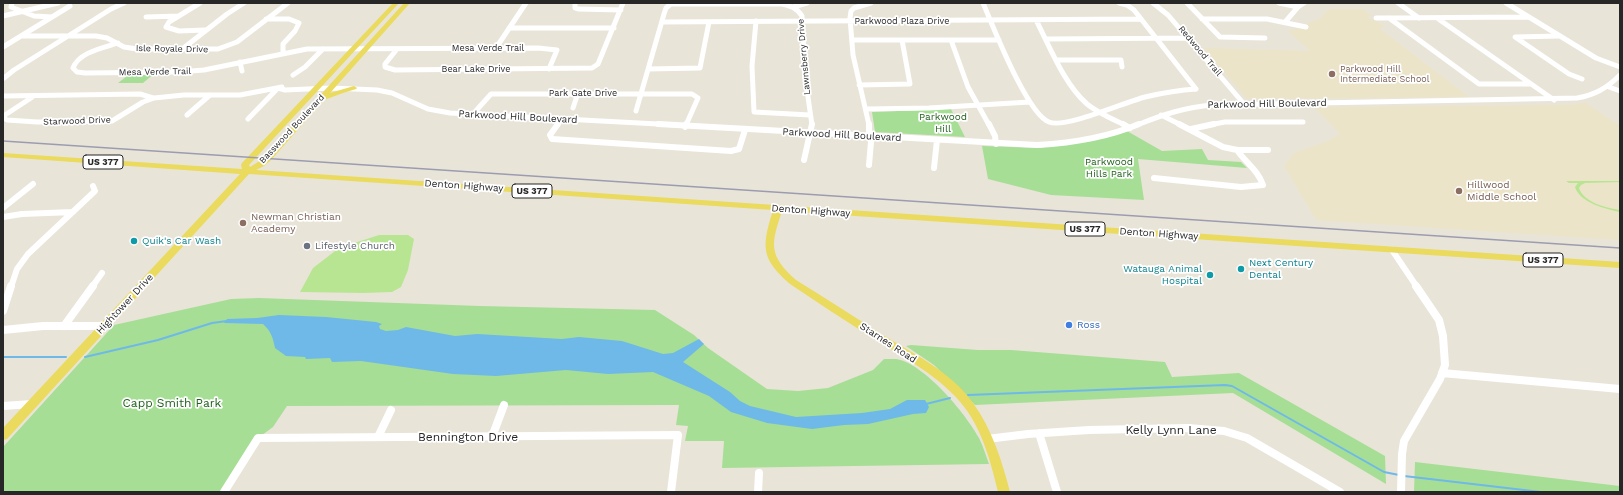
<!DOCTYPE html>
<style>
body{margin:0}
#map{position:relative;width:1623px;height:495px;overflow:hidden;background:#e9e4d8;font-family:"Work Sans",sans-serif}
canvas{display:block}
.frame{position:absolute;inset:0;border:4px solid #272727;pointer-events:none}
</style>
<div id="map">
<canvas width="1623" height="495"></canvas>
<div class="frame"></div>
</div>
<script>
const context = document.querySelector('canvas').getContext('2d');
context.lineJoin = 'round';
function fill(path, color) { context.fillStyle = color; context.fill(path, 'evenodd'); }
function stroke(path, color, width, dash) { context.strokeStyle = color; context.lineWidth = width; context.lineCap = dash ? 'butt' : 'round'; context.setLineDash(dash || []); context.stroke(path); }
function write(font, color, halo, rows, align = 'center') {
  context.font = font + ' "Work Sans",sans-serif'; context.lineWidth = 3.5; context.setLineDash([]); context.textBaseline = 'middle'; context.strokeStyle = halo; context.fillStyle = color; for (const [text, x, y, turn = 0] of rows) {
    context.save(); context.translate(x, y); context.rotate((+turn || 0) * Math.PI / 180); context.textAlign = isNaN(turn) ? turn : align; if (halo) context.strokeText(text, 0, 0); context.fillText(text, 0, 0); context.restore();
  }
}
fill(new Path2D(`
 M1334,9H1363L1372,16L1367,17L1371,20H1375L1385,27L1379,28L1469,97L1247,99L1204,48L1310,51L1288,31L1306,27L1304,25L1319,19L1328,10Z
 M1586,103L1620,126V240L1316,220L1284,166L1294,153L1328,141L1340,134L1314,107L1569,105Z`), '#ebe4c8');
fill(new Path2D(`
 M131,73H155L143,83H118Z
 M951,109L965,137L875,132L872,112Z
 M1127,131L1162,151L1202,149L1208,160L1241,162L1247,168L1138,159L1144,200L1051,195L988,179L982,146L1041,148Z
 M259,298L480,306L655,310L694,335L708,348L767,389L798,391L828,388L873,370L884,359C888,359 892,359 896,359C924,363 966,414 979,438C983,446 986,456 989,464L722,468L724,441H685L688,426L676,425L679,405L287,406L273,427L258,438L224,492H3V447L114,325L231,299Z
 M911,345L978,350H1011L1165,362L1172,377L1239,373L1385,456L1386,484L1233,393L975,405L934,365L906,346Z
 M1415,462L1620,486V492H1414Z`), '#a6de96');
fill(new Path2D(`
 M1566,181H1620V182L1585,183L1581,185L1579,188C1584,203 1607,208 1620,210V212C1606,209 1580,203 1575,187L1578,183H1569Z
 M379,235H408L414,239L408,270L401,287L392,292L363,293L300,292L313,268L339,248Z`), '#b8e592');
fill(new Path2D(`
 M279,315L326,317L376,322L382,324L379,326L380,329L386,331L398,330L406,327L455,336L477,334L562,339L579,337L622,341L663,354L673,353L699,339L704,344L683,362L730,392L740,401L750,406L796,417L862,413L890,409L907,400H925L929,407L926,413L913,414L868,424L844,425L812,429L767,423L731,412L709,396L653,372L608,374L566,370L496,376L453,374L361,361L332,362L330,358L306,359L305,357L286,356L275,348C273,338 271,331 263,324L224,323L227,319L257,318Z`), '#6eb9e8');
stroke(new Path2D(`
 M3,357H66
 M85,357L158,340L212,323L227,321
 M968,395L1225,385L1232,386L1384,472L1399,475
 M926,404L950,398
 M1404,476L1541,492`), '#6eb9e8', 2);
stroke(new Path2D(`
 M12,3L11,7L34,16L52,17
 M200,3L169,22L166,27L179,31L205,30
 M575,3V8L578,9L621,10
 M983,3C993,26 1027,114 1049,122C1065,129 1125,102 1145,97C1162,93 1179,90 1196,89
 M1119,3L1127,5L1134,10L1196,89
 M1153,3L1168,15L1244,104
 M1187,3L1220,37L1265,38
 M1279,3L1298,7
 M1398,3L1419,18
 M1506,3L1596,58L1620,67
 M670,4H782C791,6 797,8 802,16L805,76L812,125
 M793,7L807,3
 M3,16L58,3
 M146,17L179,16
 M1376,18L1529,17
 M1389,18L1479,84H1531
 M1437,18L1554,100
 M266,19H289L299,23L295,31L283,44V53
 M1202,19H1267L1306,27
 M1036,20C1050,47 1064,84 1087,104C1098,113 1112,119 1125,125
 M756,21L752,66L754,112L810,115
 M1286,21L1298,7L1304,3
 M662,22L1141,19
 M509,28H614
 M22,36H96L107,38L124,47L137,49H218L237,42L288,3
 M1559,36L1515,37L1569,74L1582,79
 M1046,39L1188,38
 M852,40H999
 M951,40L968,87L989,125
 M118,43C103,48 79,52 73,68L77,72L85,73L178,72L204,70L307,49L538,48L557,50L549,69
 M3,47L70,6
 M496,48L526,3
 M397,49L385,64V67L395,70L592,68L598,64L623,3
 M181,50L227,14L244,3
 M1057,60H1121L1122,67
 M240,62L242,71
 M648,69L700,68L709,22
 M293,75L305,67L323,49
 M4,78L14,70L111,9L124,3
 M859,85L910,84L902,40
 M1609,87L1620,91
 M278,88L285,90L331,88L377,90L392,93L428,109L450,113L677,125
 M3,96L140,94L153,98
 M34,96L5,115L4,118L7,120L37,122L112,121L143,102L154,98L184,95H240L282,87
 M573,108L578,93
 M866,109L929,108L1030,102
 M636,111L664,14L666,8L672,3
 M473,114L491,94H692L698,98L686,125
 M187,115L210,95
 M1161,115L1181,125
 M248,119L278,88
 M557,125L562,119
 M869,125L853,55L850,18L851,11L854,8L871,3
 M1137,125C1162,115 1185,107 1213,105L1577,98C1595,95 1607,88 1620,75
 M1209,125L1225,122H1303`), '#fff', 5);
stroke(new Path2D(`
 M558,124L550,135L552,139L731,151L739,149L745,130
 M658,124L1037,145C1073,143 1106,138 1139,124
 M869,124V137L871,142L869,165
 M989,124L995,136L996,144
 M1123,124L1130,128
 M1179,124L1223,147L1237,150H1268
 M685,127L686,124
 M1191,129L1214,124
 M804,160L812,124
 M934,168L937,140
 M1154,178L1241,187L1263,185C1258,170 1246,163 1237,150
 M3,208L33,184
 M3,217L22,214L73,212
 M1392,250L1417,287
 M11,287L17,269L28,254L95,191L93,186
 M92,287L102,273`), '#fff', 6);
stroke(new Path2D(`
 M3,311L11,286
 M64,326L93,286
 M3,330L43,326H104
 M1442,373L1620,389
 M3,406L32,404
 M1039,433L1057,492
 M378,437L391,410
 M492,437L504,405
 M987,439L1028,434L1089,430L1188,428L1224,431L1247,438L1340,492
 M224,492L258,438L678,435L671,492
 M758,492L759,473
 M1401,492L1402,454L1404,441L1440,379L1445,365L1443,336L1439,320L1416,286`), '#fff', 8);
fill(new Path2D(`
 M393,3H399L249,165L250,167L258,162L265,156L404,3H410L330,93L354,86L357,88L356,89L343,93L324,100L271,160L264,166L256,170L1620,262V268L782,211C771,244 768,255 796,280C824,297 851,315 878,332C910,352 951,371 973,403C992,429 1002,461 1010,492H998C991,463 983,432 965,408C942,377 903,357 871,337C844,320 817,302 790,284C760,258 762,246 773,210L249,174L7,439L3,440V428L240,174L3,157V153L242,169L241,165L242,163Z`), '#eada5d');
stroke(new Path2D(`
 M3,141L1620,248`), '#9c9cb1', 1.5);
for (const [x, y, r, color] of [
 [1332,74,4,"#8d6e63"],
 [1459,191,4,"#8d6e63"],
 [243,223,4,"#8d6e63"],
 [134,241,4,"#0f9aa8"],
 [307,246,4,"#6b7280"],
 [1241,269,4,"#0f9aa8"],
 [1210,275,4,"#0f9aa8"],
 [1069,325,4,"#3f7fe0"]
]) { const dot = new Path2D(); dot.arc(x, y, r, 0, 2 * Math.PI); context.fillStyle = color; context.fill(dot); stroke(dot, '#fff', 1.5); }
write('9px', '#272727', '#fff', [
 ["Parkwood Plaza Drive",902,21],
 ["Mesa Verde Trail",488,48],
 ["Isle Royale Drive",172,49,1],
 ["Redwood Trail",1200,51,50],
 ["Lawnsberry Drive",804,57,-95],
 ["Bear Lake Drive",476,69],
 ["Mesa Verde Trail",155,72,-1],
 ["Park Gate Drive",583,93],
 ["Starwood Drive",77,121,-2],
 ["Basswood Boulevard",292,129,-47]
]);
write('9px', '#785e54', '#fff', [
 ["Parkwood Hill",1340,69],
 ["Intermediate School",1340,79]
], 'left');
for (const [x, y, w] of [
 [103,162,40],
 [532,191,40],
 [1085,229,40],
 [1543,260,40]
]) { const box = new Path2D(); box.roundRect(x - w / 2, y - 7, w, 14, 3); context.fillStyle = '#fff'; context.fill(box); stroke(box, '#272727', 1); }
write('bold 9px', '#272727', null, [
 ["US 377",103,162],
 ["US 377",532,191],
 ["US 377",1085,229],
 ["US 377",1543,260]
]);
write('10px', '#272727', '#fff', [
 ["Parkwood Hill Boulevard",1267,104,-1],
 ["Parkwood Hill Boulevard",518,117,3],
 ["Parkwood Hill Boulevard",842,135,3],
 ["Denton Highway",464,186,4],
 ["Denton Highway",811,211,4],
 ["Denton Highway",1159,234,4],
 ["Hightower Drive",125,304,-47],
 ["Starnes Road",888,343,33]
]);
write('10px', '#215f1c', '#fff', [
 ["Parkwood",943,117],
 ["Hill",943,129],
 ["Parkwood",1109,162],
 ["Hills Park",1109,174]
]);
write('10px', '#785e54', '#fff', [
 ["Hillwood",1467,185],
 ["Middle School",1467,197],
 ["Newman Christian",251,217],
 ["Academy",251,229]
], 'left');
write('10px', '#0d838f', '#fff', [
 ["Quik's Car Wash",142,241],
 ["Next Century",1249,263],
 ["Dental",1249,275],
 ["Watauga Animal",1202,269,"right"],
 ["Hospital",1202,281,"right"]
], 'left');
write('10px', '#5b616d', '#fff', [
 ["Lifestyle Church",315,246]
], 'left');
write('10px', '#366cbe', '#fff', [
 ["Ross",1077,325]
], 'left');
write('12px', '#215f1c', '#fff', [
 ["Capp Smith Park",172,403]
]);
write('12px', '#272727', '#fff', [
 ["Kelly Lynn Lane",1171,430],
 ["Bennington Drive",468,437]
]);
</script>
